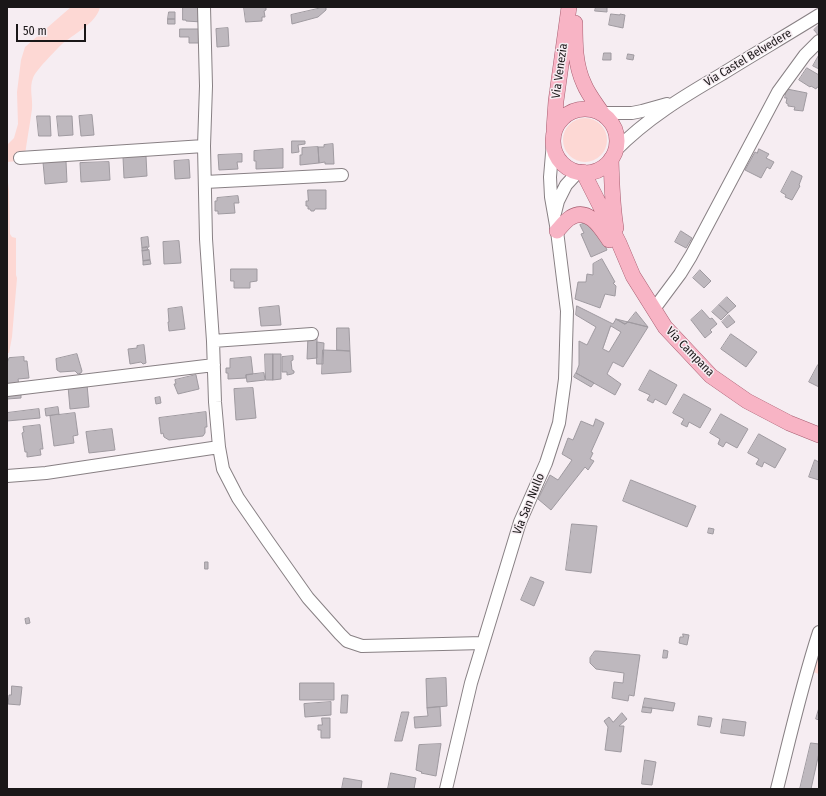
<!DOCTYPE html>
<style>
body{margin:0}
#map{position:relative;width:826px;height:796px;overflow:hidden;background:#f6edf2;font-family:"Fira Sans Condensed",sans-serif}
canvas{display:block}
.frame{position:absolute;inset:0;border:8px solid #1a1718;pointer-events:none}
.scale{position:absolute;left:16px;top:24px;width:70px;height:18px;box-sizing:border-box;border:2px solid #1a1718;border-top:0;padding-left:5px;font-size:12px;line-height:14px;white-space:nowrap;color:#1a1718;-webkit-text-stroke:3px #f6edf2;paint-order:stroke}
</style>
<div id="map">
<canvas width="826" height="796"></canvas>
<div class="frame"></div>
<div class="scale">50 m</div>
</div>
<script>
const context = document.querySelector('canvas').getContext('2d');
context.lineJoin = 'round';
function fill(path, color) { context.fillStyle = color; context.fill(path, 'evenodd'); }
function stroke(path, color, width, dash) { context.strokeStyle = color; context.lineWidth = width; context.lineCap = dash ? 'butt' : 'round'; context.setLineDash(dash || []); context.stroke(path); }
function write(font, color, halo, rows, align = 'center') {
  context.font = font + ' "Fira Sans Condensed",sans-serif'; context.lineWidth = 3; context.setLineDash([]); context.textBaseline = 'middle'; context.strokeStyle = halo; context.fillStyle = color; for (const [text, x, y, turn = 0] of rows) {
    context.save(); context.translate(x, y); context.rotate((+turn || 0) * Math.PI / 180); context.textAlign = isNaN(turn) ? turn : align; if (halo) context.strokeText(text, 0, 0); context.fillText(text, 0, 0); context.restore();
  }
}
fill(new Path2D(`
 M71,7H100C97,23 72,35 61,45C55,51 35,71 33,78C29,88 33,98 32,109C30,124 27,139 25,155L17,161L7,162V145L14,138L18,124L17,92L21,60L25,47Z
 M563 140a22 22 0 1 1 44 0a22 22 0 1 1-44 0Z
 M7,174L9,191L10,234L12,237L16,238V275L17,278L12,337L9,353H7Z
 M819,647V674L813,672Z`), '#fdd8d4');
const building = new Path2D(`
 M183,7H202V22L186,21V20H183Z
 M244,7H266V10L264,11L265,17H262V21L246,22Z
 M326,7V10L318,17L292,24L291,15Z
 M596,7H607V12L595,11Z
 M169,12H175V19H168Z
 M611,14L620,15V14L625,15L623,28L609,25Z
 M168,19H175V24H168Z
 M819,25V36L814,30Z
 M228,28L229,46L217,47L216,29Z
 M180,29H202V43H189V37H180Z
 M604,53H611V60H603Z
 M628,54L634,55L633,60L627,59Z
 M819,55V69L813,66Z
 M807,68L819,75V88L817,87L816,89L811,86L810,87L799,80Z
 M787,89L807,93L803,111L794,110L795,107L788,106V104L786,103L787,98H785Z
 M92,115L94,135L81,136L79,116Z
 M37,116H50L51,136H39Z
 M57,116H72L73,135L59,136Z
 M292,141H305V144L298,145L299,152L292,153Z
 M333,144L334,164H325V162L319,163L318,147H324V145Z
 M318,147L319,163L300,165V155H302V148Z
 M283,149V168L256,169V161H254V151Z
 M759,149L769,154L766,158L774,162L770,169L767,167L761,178L745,170L755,152L757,153Z
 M242,154V162H237L238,169L219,170L218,155Z
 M146,156L147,176L124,178L123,157Z
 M189,160L190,178L175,179L174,161Z
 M66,161L67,182L45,184L43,162Z
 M109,162L110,180L81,182L80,163Z
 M792,171L802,176V177L799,185L800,186L792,200L785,197L786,195L781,192Z
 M308,190H326V209H315L314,211H311L310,209H308V206H306V201H308Z
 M238,196L239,203H234L235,213L218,214V211H215V201H217V198Z
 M591,221L597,228L607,250L591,257L581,234L584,233L580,225Z
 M681,231L692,238L686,248L675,242Z
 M148,237L149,247L142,248L141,238Z
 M179,241L181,263L164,264L163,242Z
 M147,247L148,250L142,251V248Z
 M149,250L150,260L143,261L142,251Z
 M602,259L615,282L613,283L616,286L615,296L605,294L600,308L575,299L578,282H586L587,274L593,275V264Z
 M150,260L151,264L143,265V261Z
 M231,269H257V281L250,282V288H234V281H231Z
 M700,270L711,281L704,288L693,278Z
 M727,297L736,306L728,313L719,305Z
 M719,305L728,313L721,320L712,312Z
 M279,306L281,325L261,326L259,308Z
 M577,306L613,324L616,319L625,324L628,322L648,327L623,367L613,362L607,374L621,384L615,395L576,373L579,365V341L587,345L596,327L576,315ZM611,326L621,332L609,352L603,349Z
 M182,307L185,329L169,331L168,322H169L168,309Z
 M702,310L710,319L712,318L717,324L710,330L712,332L705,338L691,320Z
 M636,312L648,327L628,322Z
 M729,315L735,322L727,328L722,322Z
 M616,319L628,322L625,324Z
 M337,328H349L350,351L337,350Z
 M731,334L757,352L746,367L721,349Z
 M317,335V358L307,359L308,336Z
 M317,342L324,343L323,364H317Z
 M144,345L146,363L143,364L141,362L130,364L128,349L137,348V346Z
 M323,350L350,351L351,372L322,374Z
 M77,354L82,371L81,373L78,374L75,371L60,372L57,370L56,359Z
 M265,354H273V380H266Z
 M273,354H281V379L273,380Z
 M293,356V360L291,361L292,370L294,371V373L292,374L287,375V372H282V357Z
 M24,357V361H27L29,378L18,379L19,385L7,387V363L9,358Z
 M251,357L253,374L246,375V378L228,379V373H226V368H230V359Z
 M818,365L819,366V387L809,382Z
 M650,370L677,385L666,405L655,399L653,403L647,400L650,395L639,390Z
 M264,373L265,380L247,382L246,375Z
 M576,373L594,383L591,387L574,377Z
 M196,375L199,389L178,394L174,384H176L175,380Z
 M87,384L89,407L70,409L68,386Z
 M253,388L256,418L236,420L234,389Z
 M21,391V398L7,399V393Z
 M684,394L711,409L700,428L689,422L687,427L681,424L684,419L673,413Z
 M160,397L161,403L156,404L155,398Z
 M58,407L59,414L46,416L45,409Z
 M39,409L40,418L7,421V413Z
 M206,412L207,427H205V433L203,436L169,440L164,437L163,433L161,434L159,418Z
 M75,413L78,435L73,436L74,443L54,446L50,416Z
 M721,414L748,429L737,448L726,442L723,447L718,444L720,439L710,433Z
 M596,419L604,423L591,452L593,453L590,459L594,461L588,470L585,467L551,510L538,499L550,475L558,480L572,460L562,454L568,438L573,440L581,421L593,426Z
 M40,425L43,449H40L41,455L27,457V452H25L22,433L24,432L23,427Z
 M112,429L115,450L89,453L86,432Z
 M759,434L786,449L775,468L764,462L762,467L756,464L759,459L748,453Z
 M815,460L819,462V480L809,477Z
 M631,480L696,506L687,527L623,501Z
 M572,524L597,526L591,573L566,570Z
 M709,528L714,529L713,534L708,533Z
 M205,562H208V569H205Z
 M531,577L544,582L534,606L521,600Z
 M29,618L30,623L26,624L25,619Z
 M683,634L689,635L687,645L679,643L680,637H683Z
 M664,650L668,651L667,658H663Z
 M595,651H598L640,655L634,696L629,695L628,701L612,698L614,682L623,683L624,673L596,669L590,663V658Z
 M446,678L447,706L427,708L426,679Z
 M300,683H334V700H300Z
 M12,686L22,687L20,705L8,704L9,695H11Z
 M342,695H348L347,713H341Z
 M645,698L675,703L673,711L643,707Z
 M331,702V715L305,717L304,704Z
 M440,707L441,726L415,728L414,717L428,716L427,708Z
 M643,707L652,708L651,713L642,712Z
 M819,708V720L816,719Z
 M402,712H409L402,741H395Z
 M622,713L627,719L619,726H624L621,752L605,750L608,727L604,721L609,717L613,722Z
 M699,716L712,718L710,727L698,725Z
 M322,718H330V738H321V730H318V725H322Z
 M723,719L746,722L744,736L721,733Z
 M811,743L819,744V753L811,789H800Z
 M441,744L436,776L421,773L422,772L416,770L419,745Z
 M645,760L656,762L652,785L642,784Z
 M391,773L416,778L414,789H388Z
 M344,778L362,781L361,789H364H342Z`);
fill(building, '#beb8be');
stroke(building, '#9f9aa0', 1);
const minor = new Path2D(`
 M204,7L206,86L204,146L206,239L213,341L215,402L219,447L223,469L238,498L267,540L308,598L340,634L347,641L362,646L483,643
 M602,113H632L642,111L667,104
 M615,151C646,119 684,96 722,74C754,54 787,35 819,15
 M20,158L204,146
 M205,182L342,175
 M555,213L558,201L566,185L578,172
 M654,309L680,274L691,256L778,92L805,55L819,41
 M213,341L312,334
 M7,390L214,365
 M7,476L46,473L219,447
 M446,789L471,683L520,522L546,463L559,423L565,379L567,311L557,231L551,197L550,177L553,142
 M777,789C790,737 802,684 819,632`);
const major = new Path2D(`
 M575,23C575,44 575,65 584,84C588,94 596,104 602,113
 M553 141a32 32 0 1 1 64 0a32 32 0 1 1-64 0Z
 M554,129L556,101L569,7
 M611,159C612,184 612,204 616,228
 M583,172L619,243L633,276L665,327L711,376L747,401L789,423L819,435
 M557,231C561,227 565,221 570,218C588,206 601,228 609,240`);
stroke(minor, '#888084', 14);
stroke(major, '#a75d70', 16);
stroke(minor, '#fff', 12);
stroke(major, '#f8b4c5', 15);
write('12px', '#1a1718', '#f6edf2', [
 ["Via Castel Belvedere",748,58,-31],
 ["Via Venezia",560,71,-82],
 ["Via Campana",690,352,46],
 ["Via San Nullo",529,504,-68]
]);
</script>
